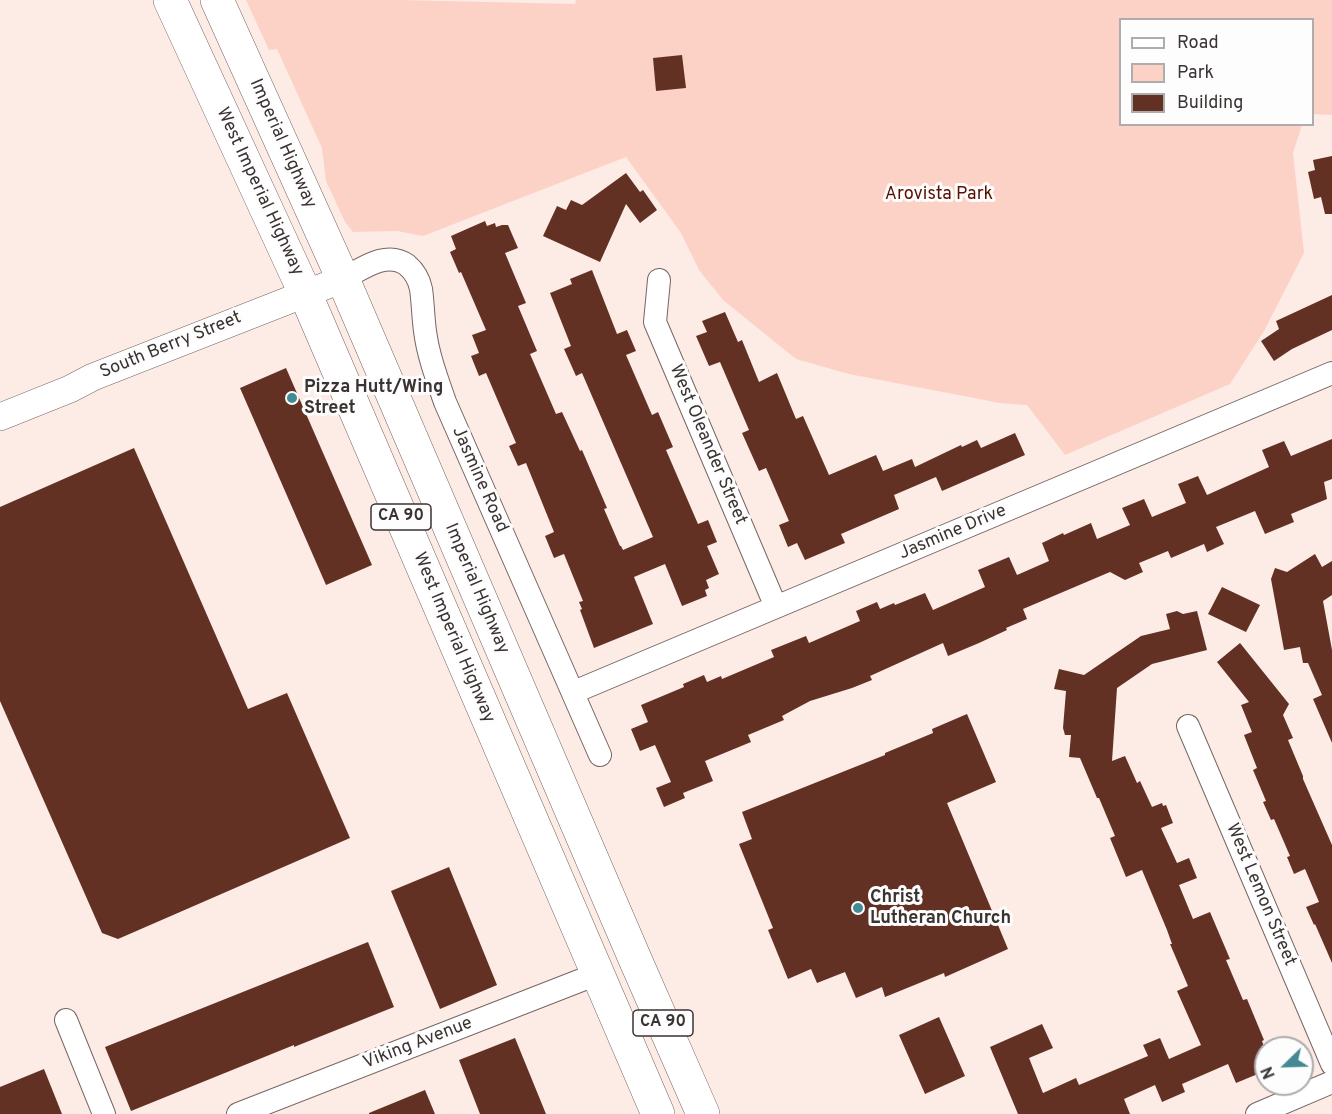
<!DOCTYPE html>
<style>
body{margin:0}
#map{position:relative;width:1332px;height:1114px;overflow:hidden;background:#fdebe6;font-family:Overpass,sans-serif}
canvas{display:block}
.legend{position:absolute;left:1119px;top:18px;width:195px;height:108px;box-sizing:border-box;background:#fdfdfd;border:2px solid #afacac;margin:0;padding:8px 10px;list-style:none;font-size:18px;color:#3a3332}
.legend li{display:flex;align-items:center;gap:12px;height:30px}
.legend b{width:30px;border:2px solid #afacac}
.north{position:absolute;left:1254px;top:1036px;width:60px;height:60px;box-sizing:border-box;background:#fdfdfd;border:2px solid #afacac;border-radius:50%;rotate:247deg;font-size:16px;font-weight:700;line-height:24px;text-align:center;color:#3a3332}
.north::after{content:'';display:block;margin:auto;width:21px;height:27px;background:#448a95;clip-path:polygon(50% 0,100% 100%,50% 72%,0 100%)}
</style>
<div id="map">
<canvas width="1332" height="1114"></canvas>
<ul class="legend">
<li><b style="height:8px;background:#fff"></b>Road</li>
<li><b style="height:16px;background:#fcd2c6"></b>Park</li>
<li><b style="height:16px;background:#633124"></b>Building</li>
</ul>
<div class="north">N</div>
</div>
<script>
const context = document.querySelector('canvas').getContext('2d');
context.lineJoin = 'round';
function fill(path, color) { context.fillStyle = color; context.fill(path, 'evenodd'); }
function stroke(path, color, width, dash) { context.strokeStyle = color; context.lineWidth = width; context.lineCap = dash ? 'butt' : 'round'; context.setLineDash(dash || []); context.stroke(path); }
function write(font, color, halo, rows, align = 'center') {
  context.font = font + ' Overpass,sans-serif'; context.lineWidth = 6; context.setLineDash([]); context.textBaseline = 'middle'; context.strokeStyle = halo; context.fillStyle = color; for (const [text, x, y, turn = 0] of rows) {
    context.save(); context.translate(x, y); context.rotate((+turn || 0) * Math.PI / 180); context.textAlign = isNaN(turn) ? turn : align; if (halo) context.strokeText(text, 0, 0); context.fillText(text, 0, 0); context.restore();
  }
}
fill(new Path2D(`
 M246,0H400L575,4L576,0H1332V115L1313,114L1312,20H1120V124L1302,125L1293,153L1304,253L1264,331L1230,384L1065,455L1027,405L1000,403L849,374L796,359L723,300L699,270L681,233L626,157L423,236L397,231L353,232L345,222L326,181L322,148L277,49L269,50Z`), '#fcd2c6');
fill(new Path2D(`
 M682,55L686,88L656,91L653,58Z
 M1332,156V214H1325L1321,197L1314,199L1308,172L1315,170L1313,160Z
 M626,173L640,192L643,190L657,210L640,223L626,204L600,262L543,236L557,206L566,210L571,200L582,205Z
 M485,221L487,226L495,223L496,227L502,225H508L518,248L505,253L526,303L518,306L537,351L530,354L556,414L562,412L580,451L582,450L607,508L604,509L620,546H621L623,550L653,537L582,373L576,376L564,349L571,346L550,293L572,284L570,279L592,270L617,334L627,330L636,351L626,355L652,415L658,412L673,447L666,450L698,524L708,520L717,542L707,546L719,574L706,580L709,588L705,590L707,596L682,606L665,564L634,577L653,624L594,648L580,610L582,609L579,602L583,601L564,554L554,558L545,536L554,532L526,463L518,466L509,446L516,443L486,373L479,376L471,356L479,353L472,335L486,330L461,272L459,273L450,252L456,249L451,236Z
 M1332,295V330L1292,349L1274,361L1261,341L1279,329L1276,321Z
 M725,312L738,342L742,340L759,382L777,373L796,419L803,416L829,475L876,455L883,471L912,459L915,467L961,445L962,447L977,440L981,448L1015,433L1025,455L942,491L936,477L894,495L899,509L841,534L845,543L805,560L797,543L788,547L779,525L789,521L766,468L759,471L742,433L749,430L720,362L709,366L696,336L707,332L702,321Z
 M286,368L372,565L326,585L240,388Z
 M1332,439V479L1324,482L1327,499L1291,514L1294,522L1265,534L1255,511L1216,527L1224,544L1207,552L1204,544L1171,558L1168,551L1139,563L1143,572L1125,580L1110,572L1023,609L1027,619L1006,628L1007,630L979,643L948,656L943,643L870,676L872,680L852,688L810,701L782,716L784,720L748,735L751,742L705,761L713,781L683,793L685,798L664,807L656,788L671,782L655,745L640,751L631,729L648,722L641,705L684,687L683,684L704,675L707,682L721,676L722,679L774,657L771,650L806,636L809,643L860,621L856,611L877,602L880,609L894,603L895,605L925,593L933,610L985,587L978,570L1009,557L1017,575L1049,561L1042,543L1063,533L1064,535L1091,523L1097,539L1130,525L1122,508L1144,499L1152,517L1186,503L1178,484L1198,476L1207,495L1269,467L1262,450L1284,441L1291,456Z
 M134,448L248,709L287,693L350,838L118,939L102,933L0,701V507Z
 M1315,554L1322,567L1332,561V595L1323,601L1332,650V743L1313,699L1322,695L1308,663H1303L1300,647L1284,650L1271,579L1275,568L1287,572Z
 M1222,587L1260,605L1246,632L1208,614Z
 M1177,611L1183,614L1197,611L1207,650L1152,664L1117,688L1112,761L1125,756L1137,783L1140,781L1152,807L1162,803L1163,806L1166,805L1173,823L1161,828L1177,863L1189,858L1197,878L1179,885L1193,919L1210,912L1230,959L1226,960L1243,1000L1247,999L1264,1040L1262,1041L1265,1049L1258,1053L1265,1071L1236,1083L1228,1064L1182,1084L1185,1092L1162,1102L1155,1085L1124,1099L1130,1114H1018L990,1047L1042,1024L1053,1048L1029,1058L1043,1093L1076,1078L1079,1085L1148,1056L1143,1045L1160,1038L1169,1059L1201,1045L1177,991L1188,986L1170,944H1172L1167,930L1142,870L1126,877L1110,838L1115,836L1099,798H1097L1080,758L1069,757L1071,735H1065L1063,728L1066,691L1054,689L1059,669L1084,675L1141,636L1170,629L1166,614Z
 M1240,643L1289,704L1283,715L1293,738L1288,740L1303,776V779L1332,845V963L1315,924L1314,925L1306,907L1319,902L1305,869L1294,874L1287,857L1290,856L1274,819L1271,820L1263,802L1266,801L1253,770L1257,768L1244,735L1252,732L1241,705L1249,702L1217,662Z
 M967,714L996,782L947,803L1008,949L945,977L944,973L885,997L882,987L856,998L845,972L817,983L811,969L788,979L768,930L773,928L739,844L752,839L742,812L885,755V753L933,733L932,729Z
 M449,867L497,985L440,1009L391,891Z
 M368,942L394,1007L294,1047V1045L131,1111L105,1047Z
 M939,1017L965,1076L925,1094L899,1035Z
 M515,1038L546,1114H480L459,1060Z
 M44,1069L62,1114H0V1087Z
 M425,1090L435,1114H369V1113Z`), '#633124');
const minor = new Path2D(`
 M343,279C362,269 386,250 407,265C414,271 419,279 421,289C423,302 423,317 425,331C428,355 437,379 445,402L600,755
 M659,280L655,322L776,607
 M574,692L1332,373
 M1188,726L1332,1064
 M66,1020L104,1114
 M238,1114L597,974
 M1257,1114L1332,1082`);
const tertiary = new Path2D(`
 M0,417L70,389L93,377L343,279`);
const primary = new Path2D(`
 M170,0L305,293L658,1114
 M217,0L343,279L635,959L703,1114`);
stroke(minor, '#756662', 24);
stroke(tertiary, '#756662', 28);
stroke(primary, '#756662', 34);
stroke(minor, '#fff', 22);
stroke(tertiary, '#fff', 27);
stroke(primary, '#fff', 33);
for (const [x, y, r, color] of [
 [292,398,6,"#448a95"],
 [858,908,6,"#448a95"]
]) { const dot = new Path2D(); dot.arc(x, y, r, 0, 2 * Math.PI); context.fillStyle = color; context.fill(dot); stroke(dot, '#fdfdfd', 2); }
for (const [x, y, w] of [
 [401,517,60],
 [663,1023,60]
]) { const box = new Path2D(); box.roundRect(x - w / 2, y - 13, w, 26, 4.5); context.fillStyle = '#fdfdfd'; context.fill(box); stroke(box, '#3a3332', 1.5); }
write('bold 16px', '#3a3332', null, [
 ["CA 90",401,517],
 ["CA 90",663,1023]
]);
write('18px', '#3a3332', '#fdfdfd', [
 ["Imperial Highway",282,144,66],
 ["West Imperial Highway",259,192,65],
 ["South Berry Street",171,346,-22],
 ["West Oleander Street",707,445,67],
 ["Jasmine Road",479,480,66],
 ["Jasmine Drive",953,533,-23],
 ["Imperial Highway",476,589,67],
 ["West Imperial Highway",453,638,67],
 ["West Lemon Street",1260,895,67],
 ["Viking Avenue",418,1044,-21]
]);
write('18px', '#581000', '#fdfdfd', [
 ["Arovista Park",939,195]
]);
write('bold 18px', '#3a3332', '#fdfdfd', [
 ["Pizza Hutt/Wing",304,388],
 ["Street",304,409],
 ["Christ",870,898],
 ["Lutheran Church",870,919]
], 'left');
</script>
